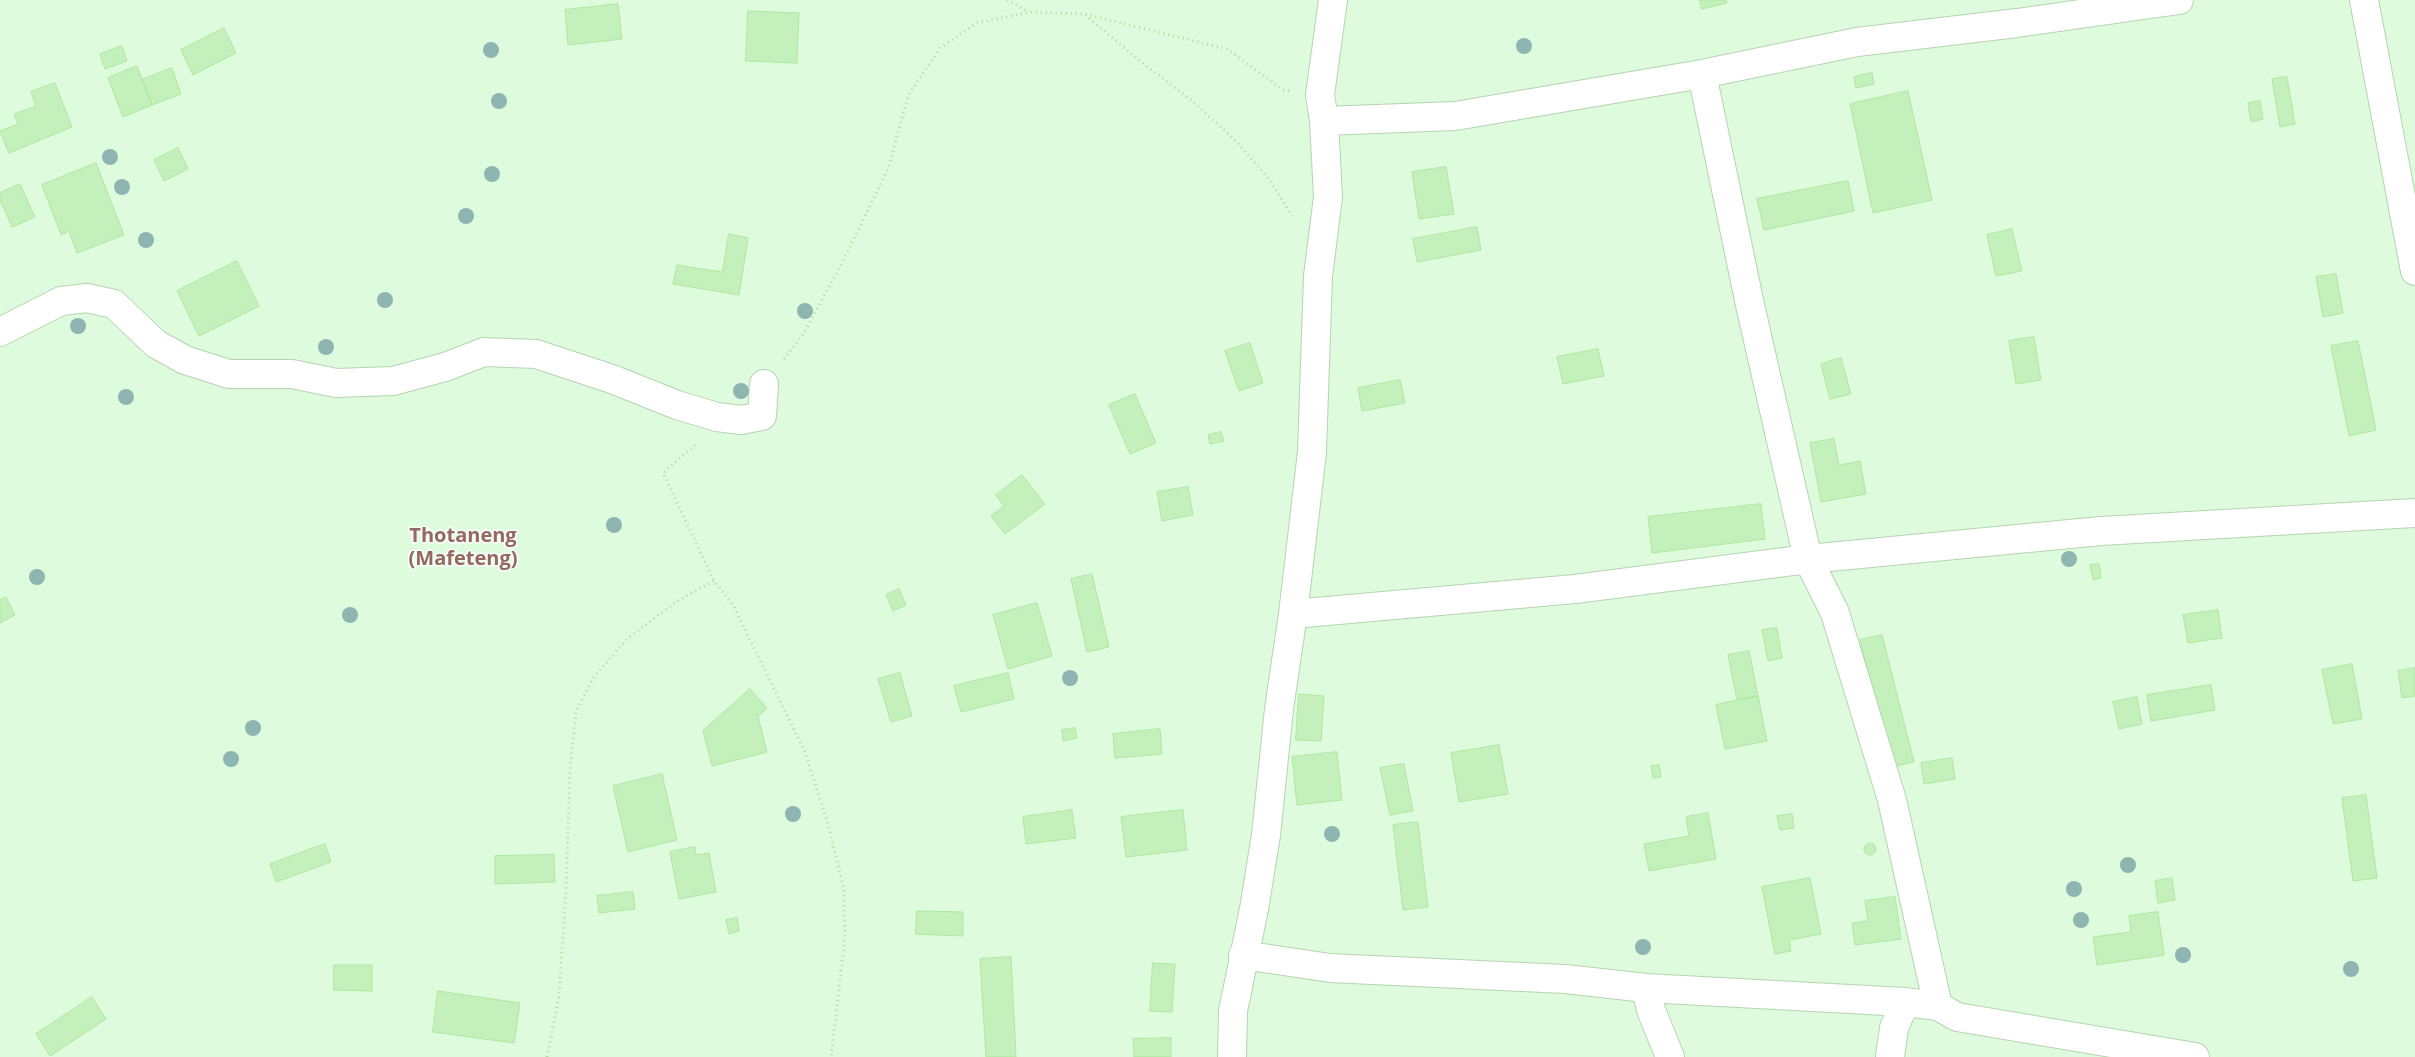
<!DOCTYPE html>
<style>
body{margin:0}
canvas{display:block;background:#eafeeb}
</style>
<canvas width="2415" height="1057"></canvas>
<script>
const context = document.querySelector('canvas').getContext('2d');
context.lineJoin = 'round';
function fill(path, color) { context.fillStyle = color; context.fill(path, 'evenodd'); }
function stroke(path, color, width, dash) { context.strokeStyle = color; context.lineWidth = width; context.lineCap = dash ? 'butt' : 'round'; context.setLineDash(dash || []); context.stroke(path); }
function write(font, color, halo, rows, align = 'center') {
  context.font = font + ' "Open Sans",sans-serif'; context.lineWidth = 4; context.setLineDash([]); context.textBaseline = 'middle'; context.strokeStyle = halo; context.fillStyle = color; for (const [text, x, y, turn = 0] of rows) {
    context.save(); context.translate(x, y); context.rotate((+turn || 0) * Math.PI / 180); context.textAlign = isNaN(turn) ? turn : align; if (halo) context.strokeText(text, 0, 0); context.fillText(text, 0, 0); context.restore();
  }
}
fill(new Path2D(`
 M0,0H2415V1057H0Z`), '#defbde');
const building = new Path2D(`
 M1700,0H1726L1727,3L1702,9Z
 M618,4L622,39L568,45L565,10Z
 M748,11L799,13L797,63L746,61Z
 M224,28L236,53L193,75L181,50Z
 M122,46L127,61L105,69L100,54Z
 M137,66L152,105L123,117L108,78Z
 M172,68L181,94L152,105L142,80Z
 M1872,73L1874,84L1856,88L1854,77Z
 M2287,77L2295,124L2280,127L2272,79Z
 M55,83L72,127L9,153L0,131L18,124L14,114L36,106L31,92Z
 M1908,91L1932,200L1873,213L1850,104Z
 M2260,101L2263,119L2251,122L2248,103Z
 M178,148L188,169L164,181L154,160Z
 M96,163L124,235L77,253L69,231L61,235L42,185Z
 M1446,167L1454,214L1419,219L1412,172Z
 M1848,181L1854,211L1764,230L1757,199Z
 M20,184L35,217L12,227L0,200V193Z
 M1477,227L1481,250L1417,262L1413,239Z
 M2012,229L2022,271L1996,276L1987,235Z
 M729,234L748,238L739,295L673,284L677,265L722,272Z
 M237,261L259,306L199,336L177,291Z
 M2336,274L2343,313L2323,317L2316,277Z
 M2034,337L2041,380L2016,384L2009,341Z
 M2358,341L2376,430L2349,436L2331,346Z
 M1250,343L1263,383L1239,391L1225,351Z
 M1598,349L1604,376L1563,384L1557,357Z
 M1841,358L1851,394L1830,399L1821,364Z
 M1400,380L1405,403L1362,411L1358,388Z
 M1135,394L1156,443L1130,454L1109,405Z
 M1221,432L1224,441L1210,444L1208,435Z
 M1834,439L1839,465L1860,461L1866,494L1821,502L1810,443Z
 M1022,475L1045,504L1005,534L991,516L1004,506L996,495Z
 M1188,487L1193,515L1162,521L1157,492Z
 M1761,504L1765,539L1652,553L1648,517Z
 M2099,564L2101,578L2093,580L2090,565Z
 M1092,574L1109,647L1087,652L1071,579Z
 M899,589L906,605L893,611L886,595Z
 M6,597L15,615L0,623V600Z
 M1037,603L1052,656L1008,669L993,615Z
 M2218,610L2222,638L2188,643L2183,615Z
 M1777,628L1782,658L1768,661L1762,630Z
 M1882,635L1914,762L1892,767L1860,640Z
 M1749,651L1758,696L1737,700L1728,655Z
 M2352,664L2362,719L2333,724L2322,670Z
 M2415,668V696L2402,698L2398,671Z
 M900,673L912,716L891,722L878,679Z
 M1008,673L1014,699L961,712L954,686Z
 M2211,685L2215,710L2151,721L2147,695Z
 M750,689L767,708L758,717L767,752L712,766L703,731Z
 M1299,694L1324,696L1321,741L1296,740Z
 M1758,696L1767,741L1725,749L1716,705Z
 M2137,697L2142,724L2119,729L2113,702Z
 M1075,728L1077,738L1063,741L1062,730Z
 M1160,729L1162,754L1115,758L1113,734Z
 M1499,745L1508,794L1459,802L1451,753Z
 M1337,752L1342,800L1297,805L1292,757Z
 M1952,758L1955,779L1924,784L1921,763Z
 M1404,764L1413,811L1390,815L1380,768Z
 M1659,765L1661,777L1653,778L1651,766Z
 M662,774L677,840L628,852L613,786Z
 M2366,795L2377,878L2353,881L2342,798Z
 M1072,810L1076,838L1026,844L1023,817Z
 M1183,810L1187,850L1126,857L1121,817Z
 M1708,813L1716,859L1649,871L1644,844L1689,836L1686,817Z
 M1792,814L1794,828L1780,830L1777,816Z
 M1418,822L1428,907L1403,910L1393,825Z
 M1864 849a6 6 0 1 1 12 0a6 6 0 1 1-12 0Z
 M325,844L331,862L276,882L270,864Z
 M695,847L696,855L709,853L716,892L679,899L670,852Z
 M554,855L555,882L495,884V856Z
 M1810,878L1821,934L1789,940L1791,951L1775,954L1762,887Z
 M2172,878L2175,900L2158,903L2155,881Z
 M633,892L635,909L599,913L597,896Z
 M1895,897L1901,939L1855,945L1852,923L1868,921L1865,901Z
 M917,911L963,912V936L916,934Z
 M2158,912L2164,955L2097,965L2093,937L2131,932L2129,916Z
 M737,918L739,931L729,934L726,920Z
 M1011,957L1016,1057H986L980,959Z
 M1153,963L1175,964L1172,1012L1150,1011Z
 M334,965H372V991L334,990Z
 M438,991L520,1003L514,1043L433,1032Z
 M92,997L106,1019L50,1056L36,1034Z
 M1171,1038V1057H1134L1133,1039Z`);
fill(building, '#c4f0bb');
stroke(building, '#ade99f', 1);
const minor = new Path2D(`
 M2364,0L2415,271
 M1702,74L1750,305L1808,559L1835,613L1892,800L1938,1006
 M1324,121L1455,116L1702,74L1857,42L2017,23L2179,0
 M0,332L61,301L87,298L114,304L156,344L185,360L229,374H292L336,383L393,381L445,367L484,352L536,354L612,379L677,405L717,417L741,420L762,416L764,384
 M1293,614L1575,589L1808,559L2101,531L2415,513
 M1243,955L1330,968L1565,979L1646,988L1905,1002L1938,1006L1957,1017L2195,1057
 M1646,988L1651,1010L1670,1057
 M1232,1057L1233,1011L1254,909L1266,835L1279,709L1293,614L1312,452L1318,276L1328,197L1324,121L1320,95L1333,0
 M1890,1057L1894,1028L1905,1002`);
stroke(minor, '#b6d4b1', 30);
stroke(new Path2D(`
 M1007,0L1029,12
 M1085,15L1145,65L1191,100L1234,139L1270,180L1292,216
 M784,359L804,333L841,265L888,169L908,96L940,48L977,23L1030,12L1085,14L1227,49L1283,90L1289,91
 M695,445L663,473L714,581L733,605L805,752L828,824L844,890L845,938L831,1057
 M547,1057L559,996L566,890L570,769L576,712L593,678L627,639L679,600L714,581`), '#acdca2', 3, [1, 4]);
stroke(minor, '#fff', 28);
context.fillStyle = '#8db5b1';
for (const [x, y] of [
 [1524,46],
 [491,50],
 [499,101],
 [110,157],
 [492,174],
 [122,187],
 [466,216],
 [146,240],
 [385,300],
 [805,311],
 [78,326],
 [326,347],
 [741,391],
 [126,397],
 [614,525],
 [2069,559],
 [37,577],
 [350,615],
 [1070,678],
 [253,728],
 [231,759],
 [793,814],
 [1332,834],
 [2128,865],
 [2074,889],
 [2081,920],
 [1643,947],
 [2183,955],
 [2351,969]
]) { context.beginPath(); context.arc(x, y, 8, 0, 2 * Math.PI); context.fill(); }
write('bold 20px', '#976763', '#f2fff3', [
 ["Thotaneng",463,536],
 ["(Mafeteng)",463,559]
]);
</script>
